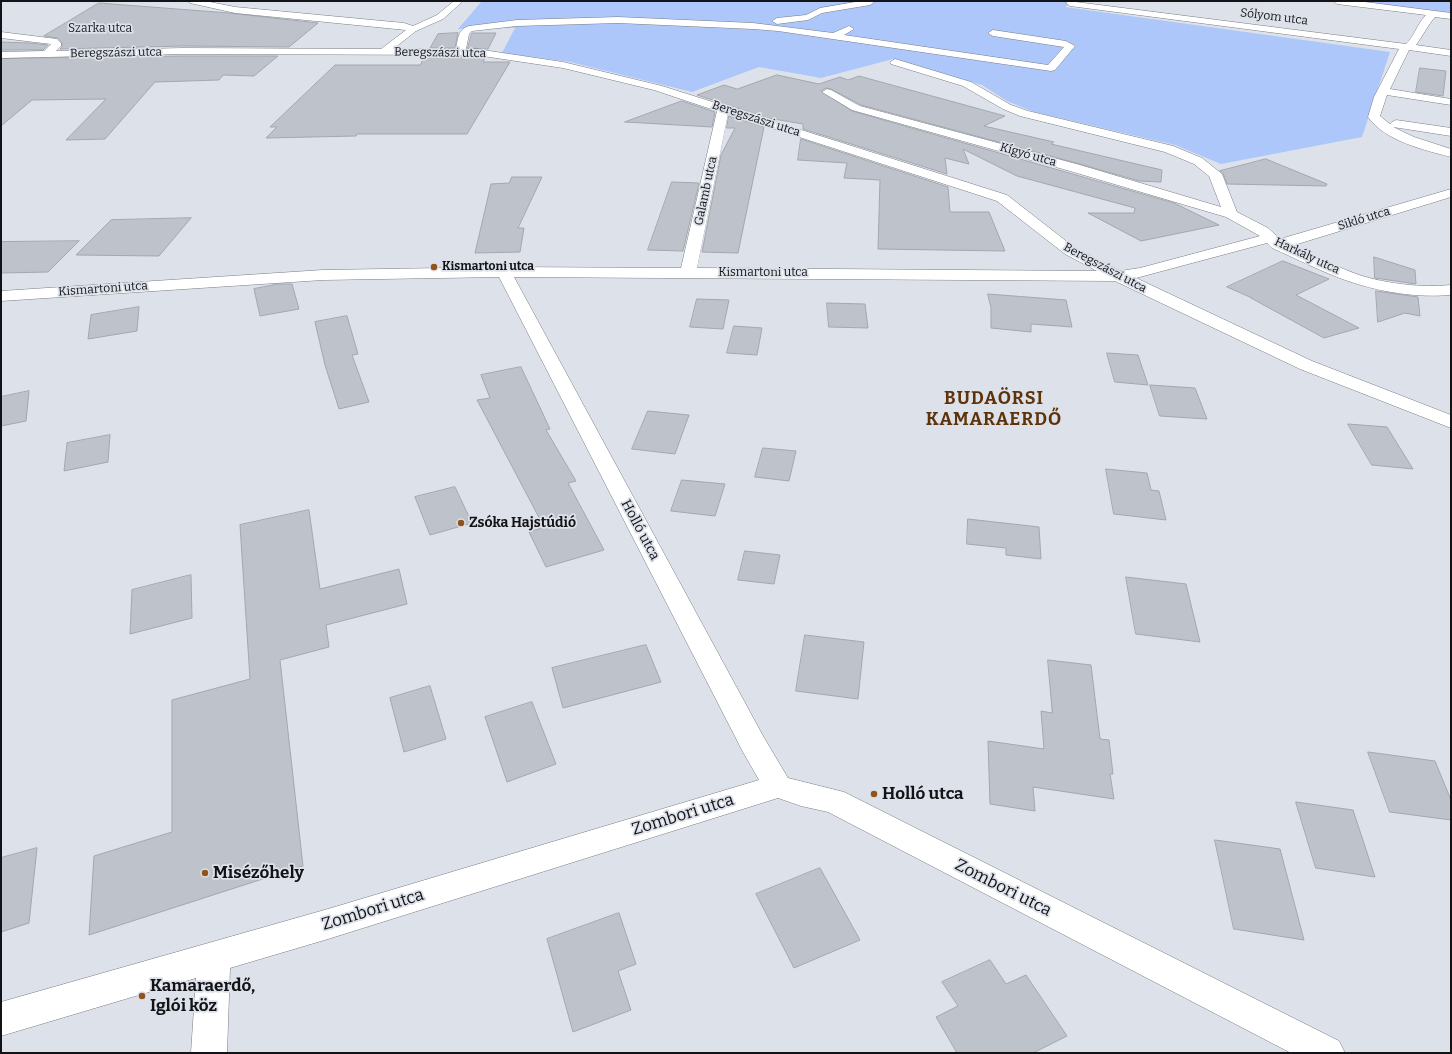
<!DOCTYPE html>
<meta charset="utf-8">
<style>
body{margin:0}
#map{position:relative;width:1452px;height:1054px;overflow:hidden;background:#dde1e9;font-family:Bitter,serif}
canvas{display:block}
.frame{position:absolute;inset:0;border:2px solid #121316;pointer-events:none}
</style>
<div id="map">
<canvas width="1452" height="1054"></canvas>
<div class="frame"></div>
</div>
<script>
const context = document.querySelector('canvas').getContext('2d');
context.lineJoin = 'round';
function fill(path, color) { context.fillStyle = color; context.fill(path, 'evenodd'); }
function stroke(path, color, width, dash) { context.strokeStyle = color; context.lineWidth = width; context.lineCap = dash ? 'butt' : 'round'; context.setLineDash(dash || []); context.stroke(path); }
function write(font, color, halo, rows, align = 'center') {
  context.font = font + ' Bitter,serif'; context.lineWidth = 3.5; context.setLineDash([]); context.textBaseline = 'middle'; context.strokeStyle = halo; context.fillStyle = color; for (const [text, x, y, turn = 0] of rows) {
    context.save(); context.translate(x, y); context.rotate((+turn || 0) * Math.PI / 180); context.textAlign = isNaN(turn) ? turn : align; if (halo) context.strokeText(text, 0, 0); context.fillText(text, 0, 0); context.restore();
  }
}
fill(new Path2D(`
 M482,1H1073L1065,7L1390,52L1362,137L1221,164L1175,145L1034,112L1007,101L982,85L893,59L821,78L759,67L692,92L570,62L502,53L515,28L458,29Z
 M1345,1H1451V15Z`), '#adc7fa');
const building = new Path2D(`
 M99,3L229,13L318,23L289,47L183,46L60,49L62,47V43L58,38L44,36Z
 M458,33L455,48H430L438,34Z
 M472,33H496L488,49L468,48Z
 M1,42L30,43L48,45L43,50H1Z
 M183,56H278L254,76L223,75L219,80L155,82L105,139L66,140L106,99L32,100L1,126V59Z
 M425,56H476L485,58L483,62H510L467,134H357L356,136L266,138L277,127H270L335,65H420Z
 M1420,68L1446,71L1443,96L1416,92Z
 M777,75L819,84L840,77L848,80L859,76L1005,116L984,126L1054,142L1051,144L1162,170L1161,182L1139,181L1080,164L861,105L831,89L826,88L821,91L852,111L1174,203L1219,225L1141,241L1088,213H1134L1135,208L1017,176L963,149L969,164L945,158L947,174L803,129V124L768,118L697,95L724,85L737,89Z
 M682,101L715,112L712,127L625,122Z
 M729,116L764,127L738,253L702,252L721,155L735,128H727Z
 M801,139L948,187L950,212H989L1005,251L878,249L880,180L844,178L847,163L798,160Z
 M1266,159L1327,184L1326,186L1227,184L1223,173L1220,171Z
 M512,177H542L518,228H524L520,252L475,253L491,184L509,183Z
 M672,182L699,183L683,251L648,250Z
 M191,218L159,256L76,255L111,220Z
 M79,241L48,272L1,273V242Z
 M1374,257L1415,270L1416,284L1375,278Z
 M1283,261L1329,279L1296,295L1359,328L1324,338L1251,298H1252L1227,287Z
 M278,284H292L299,309L260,316L254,289Z
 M1376,291L1418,297L1420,316L1405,313L1378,322Z
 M988,294L1066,300L1072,327L1031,324V332L991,328V308Z
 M697,299L729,300L723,329L690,327Z
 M827,303L865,304L868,328L829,327Z
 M139,307L137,331L88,339L91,315Z
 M347,316L358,354L352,355L369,402L339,409L325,365L315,322Z
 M734,326L762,328L757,355L727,353Z
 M1107,353L1138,355L1148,385L1115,382Z
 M521,367L550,429L546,430L576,481L568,483L604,550L546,567L529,532L544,527L477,400L490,398L481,375Z
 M1150,385L1195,388L1207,419L1160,416Z
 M29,391L26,421L1,426V397Z
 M648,411L689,415L675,454L632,449Z
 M1348,424L1387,427L1413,469L1372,465Z
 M110,435L108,462L64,471L67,443Z
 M763,448L796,451L789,481L755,477Z
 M1106,469L1147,473L1151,490L1159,491L1166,520L1114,514Z
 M682,480L725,484L715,516L671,511Z
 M455,487L472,523L430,535L415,497Z
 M309,510L320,589L399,569L407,604L326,625L329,647L280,660L303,866L89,935L94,856L172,832V700L250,679L240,525Z
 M968,519L1039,527L1041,559L1006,555V548L967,544Z
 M745,551L780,555L774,584L738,580Z
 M191,575L192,618L130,634L132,590Z
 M1126,577L1186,584L1200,642L1136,634Z
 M805,635L864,642L858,699L796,691Z
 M646,645L661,682L563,708L552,668Z
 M1048,660L1091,665L1100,739L1109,740L1113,774H1110L1114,799L1033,787L1035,811L990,804L988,741L1044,749L1041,711L1052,713Z
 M430,686L446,739L404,752L390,698Z
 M532,702L556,764L507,782L485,717Z
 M1368,752L1435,761L1451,800V820L1390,812Z
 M1296,802L1353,810L1375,877L1316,868Z
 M1215,840L1280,849L1304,940L1234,929Z
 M37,848L29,923L1,932V858Z
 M820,868L860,940L794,968L756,894Z
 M619,913L636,964L618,971L631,1010L573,1032L547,939Z
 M990,960L1006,984L1026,975L1067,1036L1033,1053H957L936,1017L958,1006L942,982Z`);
fill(building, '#bec2ca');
stroke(building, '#a3a7ae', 1);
const minor = new Path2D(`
 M189,1H205L235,7L404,23L413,26L437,15L454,1H463L443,19L416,31L393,49H456C458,39 458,29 469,26L517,20L618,17L753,23L833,33L849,26L854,29L844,35L1048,65L1064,47L993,36L988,33L993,30L1066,41L1075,46L1055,70L1051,71L778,31L753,29L618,23L517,26L472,31L469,34L466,49H476L563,62L662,86L1007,195L1075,248L1120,271L1140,268L1260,236L1226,217L1070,171L852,110L822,92L827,89L831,90L860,106L1080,165L1221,207L1209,176L1194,164L1165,152L1020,116L1003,109L963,86L891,64L890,62L895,59L971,82L1011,105L1028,111L1173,146L1202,158L1222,174L1237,212L1268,228L1280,239L1451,189V197L1291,246C1314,255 1336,267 1359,275C1388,284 1421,288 1451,285V295C1417,298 1380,292 1348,281C1322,272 1297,259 1272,248L1267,243L1136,278L1312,361L1451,415V428L1300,369L1115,281L514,277L763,736L788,778L844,792L1339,1041L1345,1053H1291L828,812L801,806L778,798L328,939L230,968L227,1053H191L196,978L1,1036V1002L328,909L759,780L743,752L499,277L323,280L1,301V291L323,270L504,267L681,268L717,111L654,90L563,68L476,55L183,54L1,58V52L44,51L51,44L1,38V32L57,39L61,43V46L56,51L183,48L381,49L406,30L235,13L190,3ZM728,114L997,201L1065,254L1097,271L697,268Z
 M861,1L874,2L870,5L822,13L808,20L777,24L772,21L777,18L806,15L820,8Z
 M1068,1L1406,44C1414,37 1417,24 1426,15L1337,4L1333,1H1357L1451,13V19L1435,17C1427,26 1423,36 1416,45L1451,50V56L1409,50L1390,89L1451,99V105L1387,95L1380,116L1391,125L1390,124L1392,122L1396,120L1451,128V136L1393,127L1414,137L1451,149V157C1424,150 1385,141 1368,117L1374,97L1399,49L1070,6L1066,3Z`);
stroke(minor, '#797d84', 1);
fill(minor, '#fff');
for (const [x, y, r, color] of [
 [434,267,4,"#92531b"],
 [461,523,4,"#92531b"],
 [874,794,4,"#92531b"],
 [205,873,4,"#92531b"],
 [142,996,4,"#92531b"]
]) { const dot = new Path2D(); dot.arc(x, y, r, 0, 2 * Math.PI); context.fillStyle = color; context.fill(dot); stroke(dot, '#dde1e9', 1.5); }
write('12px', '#121316', '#dde1e9', [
 ["Sólyom utca",1274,17,7],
 ["Szarka utca",100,29],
 ["Beregszászi utca",116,53,-1],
 ["Beregszászi utca",440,53,1],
 ["Beregszászi utca",756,119,18],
 ["Kígyó utca",1028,155,16],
 ["Galamb utca",706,191,-78],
 ["Sikló utca",1364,219,-17],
 ["Harkály utca",1307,256,25],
 ["Beregszászi utca",1105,268,28],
 ["Kismartoni utca",763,273],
 ["Kismartoni utca",103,289,-4]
]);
write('bold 12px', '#121316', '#dde1e9', [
 ["Kismartoni utca",442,267]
], 'left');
write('bold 14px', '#121316', '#dde1e9', [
 ["Zsóka Hajstúdió",469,523]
], 'left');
write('14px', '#121316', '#dde1e9', [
 ["Holló utca",640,530,62]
]);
write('bold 17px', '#121316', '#dde1e9', [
 ["Holló utca",882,794],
 ["Misézőhely",213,873],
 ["Kamaraerdő,",150,986],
 ["Iglói köz",150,1006]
], 'left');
write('17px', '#121316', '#dde1e9', [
 ["Zombori utca",683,815,-17],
 ["Zombori utca",1003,888,27],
 ["Zombori utca",373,910,-17]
]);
context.letterSpacing = '1px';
write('bold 18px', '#5e330c', '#dde1e9', [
 ["BUDAÖRSI",994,399],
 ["KAMARAERDŐ",994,420]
]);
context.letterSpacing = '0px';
</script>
